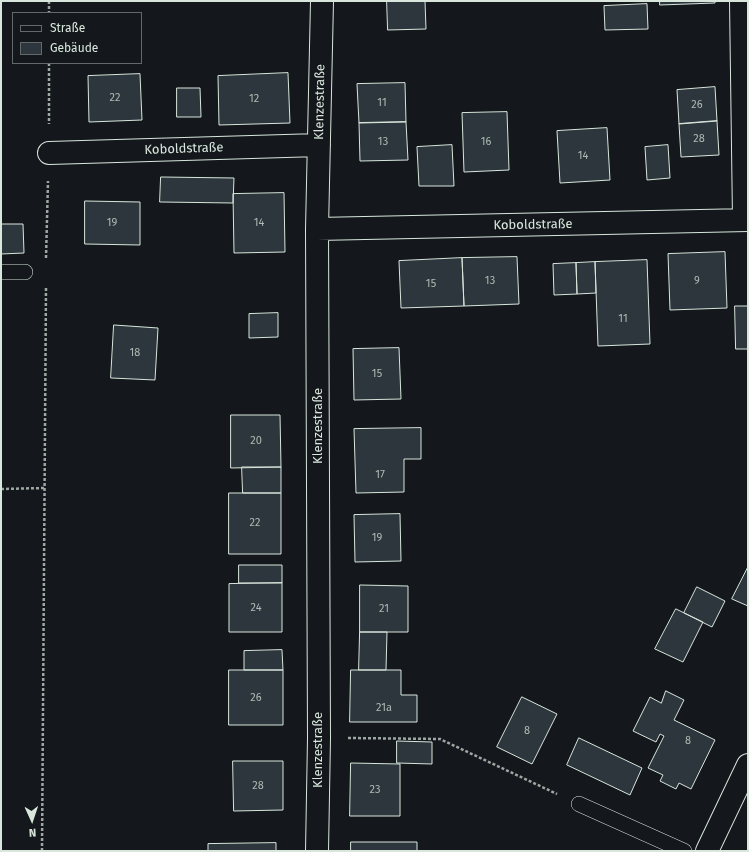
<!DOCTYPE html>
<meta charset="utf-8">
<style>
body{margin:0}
#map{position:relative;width:749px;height:852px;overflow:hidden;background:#14181c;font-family:"Fira Sans",sans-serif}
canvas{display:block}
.frame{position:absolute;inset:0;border:2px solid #d8e6dc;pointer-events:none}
.legend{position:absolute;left:12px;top:12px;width:130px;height:52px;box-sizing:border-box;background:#14181c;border:1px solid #626a69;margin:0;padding:5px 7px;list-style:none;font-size:12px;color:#d8e6dc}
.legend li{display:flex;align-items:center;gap:8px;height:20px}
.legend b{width:20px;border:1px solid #626a69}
.north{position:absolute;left:12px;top:800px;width:40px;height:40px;-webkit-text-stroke:3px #14181c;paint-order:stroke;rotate:177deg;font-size:11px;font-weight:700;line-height:16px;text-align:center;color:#d8e6dc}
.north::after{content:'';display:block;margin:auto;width:14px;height:18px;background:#d8e6dc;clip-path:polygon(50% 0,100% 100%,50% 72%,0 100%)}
</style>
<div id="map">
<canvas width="749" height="852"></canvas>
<div class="frame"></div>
<ul class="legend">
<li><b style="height:5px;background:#14181c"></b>Straße</li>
<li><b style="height:11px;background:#2c363c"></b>Gebäude</li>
</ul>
<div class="north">N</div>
</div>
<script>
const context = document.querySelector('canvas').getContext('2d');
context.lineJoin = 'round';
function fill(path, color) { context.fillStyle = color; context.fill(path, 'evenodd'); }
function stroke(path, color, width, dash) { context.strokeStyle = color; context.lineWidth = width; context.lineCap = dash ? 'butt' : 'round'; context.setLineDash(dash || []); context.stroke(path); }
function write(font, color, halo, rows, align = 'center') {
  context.font = font + ' "Fira Sans",sans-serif'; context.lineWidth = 3; context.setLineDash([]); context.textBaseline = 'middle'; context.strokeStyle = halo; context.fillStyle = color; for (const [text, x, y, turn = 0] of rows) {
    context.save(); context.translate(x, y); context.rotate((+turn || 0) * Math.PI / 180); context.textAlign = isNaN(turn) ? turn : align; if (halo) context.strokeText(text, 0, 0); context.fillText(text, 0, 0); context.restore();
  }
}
const building = new Path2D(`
 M387,1H425L426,29L388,30Z
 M660,1H715V3L660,5Z
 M647,4L648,29L605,30L604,6Z
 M288,73L290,123L219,125L218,76Z
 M140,74L142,120L89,122L88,76Z
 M405,83L406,122L359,123L357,84Z
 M715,87L717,121L679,124L677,90Z
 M177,88H200L201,117H177Z
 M507,112L509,170L464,172L462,113Z
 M717,121L719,155L681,157L679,124Z
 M406,122L408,160L360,161L359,123Z
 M607,128L610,180L560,183L557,131Z
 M452,145L454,186H419L417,147Z
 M668,145L670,178L647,180L645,147Z
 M161,177L234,178L233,203L160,202Z
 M284,193L285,252L234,253L233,194Z
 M85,201L140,202V245L85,244Z
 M1,224H23L24,253L1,254Z
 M725,252L727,308L670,310L668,254Z
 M517,257L519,304L464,306L462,258Z
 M462,258L464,306L401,308L399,261Z
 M647,260L650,344L598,346L595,262Z
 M595,262L596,293L577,294L576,263Z
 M576,263L577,294L554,295L553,264Z
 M735,306H748V349H736Z
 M278,313V337L249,338V314Z
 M114,325L158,328L155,380L111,378Z
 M399,348L401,399L354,400L353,349Z
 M231,415H280L281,467L231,468Z
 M421,428V459H404V492L356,493L354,429Z
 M242,467H281V493H243Z
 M229,493H281V554H229Z
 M400,514L401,561L355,562L354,515Z
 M239,565H282V583H239Z
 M748,567V606L732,599Z
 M282,583V632H229V584Z
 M360,585L408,586V632H360Z
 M697,587L725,601L712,627L684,613Z
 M676,609L703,622L683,662L655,649Z
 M360,632H387L386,670H359Z
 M282,650L283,670H244V651Z
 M229,670H283V725H229Z
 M351,670H401V695H417V722H350Z
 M666,691L684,700L674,720L715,740L691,789L679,783L676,789L660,781L663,775L648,768L664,736L660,734L656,742L633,731L650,697L661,703Z
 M522,697L557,714L532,764L497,747Z
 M579,738L642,768L630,795L567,765Z
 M397,741L432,742V764L397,763Z
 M233,761H283V810L234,811Z
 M351,763L400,764V816H350Z
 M351,842H417V851H351Z
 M276,843V851H208V844Z`);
fill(building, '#2c363c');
stroke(building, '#d8e6dc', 1);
const lane = new Path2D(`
 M1,272H25
 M579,804L684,851`);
const street = new Path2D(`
 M741,1L744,220
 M49,153L319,145
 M317,229L748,220
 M317,851L319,738L317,229L322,1
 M707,851L748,765`);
stroke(lane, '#d8e6dc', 16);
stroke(street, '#d8e6dc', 24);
stroke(new Path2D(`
 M49,1V13
 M49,63V124
 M46,258L48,181
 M1,489L45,488
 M348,738L440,739L557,794
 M42,851L46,287`), '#9da8a2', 2.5, [3, 2]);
stroke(lane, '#14181c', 15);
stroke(street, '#14181c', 22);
write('11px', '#adbab4', null, [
 ["22",115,98],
 ["12",254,99],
 ["11",382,103],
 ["26",697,105],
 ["28",699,139],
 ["13",383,142],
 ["16",486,142],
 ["14",583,156],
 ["19",112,223],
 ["14",259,223],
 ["13",490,281],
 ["9",697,281],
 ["15",431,284],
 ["11",623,319],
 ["18",135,353],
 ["15",377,374],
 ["20",256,441],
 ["17",380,475],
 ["22",255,523],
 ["19",377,538],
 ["24",256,608],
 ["21",384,609],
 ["26",256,698],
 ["21a",384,708],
 ["8",527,731],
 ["8",688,741],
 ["28",258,786],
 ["23",375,790]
]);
write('13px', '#d8e6dc', '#14181c', [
 ["Klenzestraße",320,102,-89],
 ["Koboldstraße",184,149,-2],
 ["Koboldstraße",533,225,-1],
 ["Klenzestraße",318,426,-90],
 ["Klenzestraße",318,750,-90]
]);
</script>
